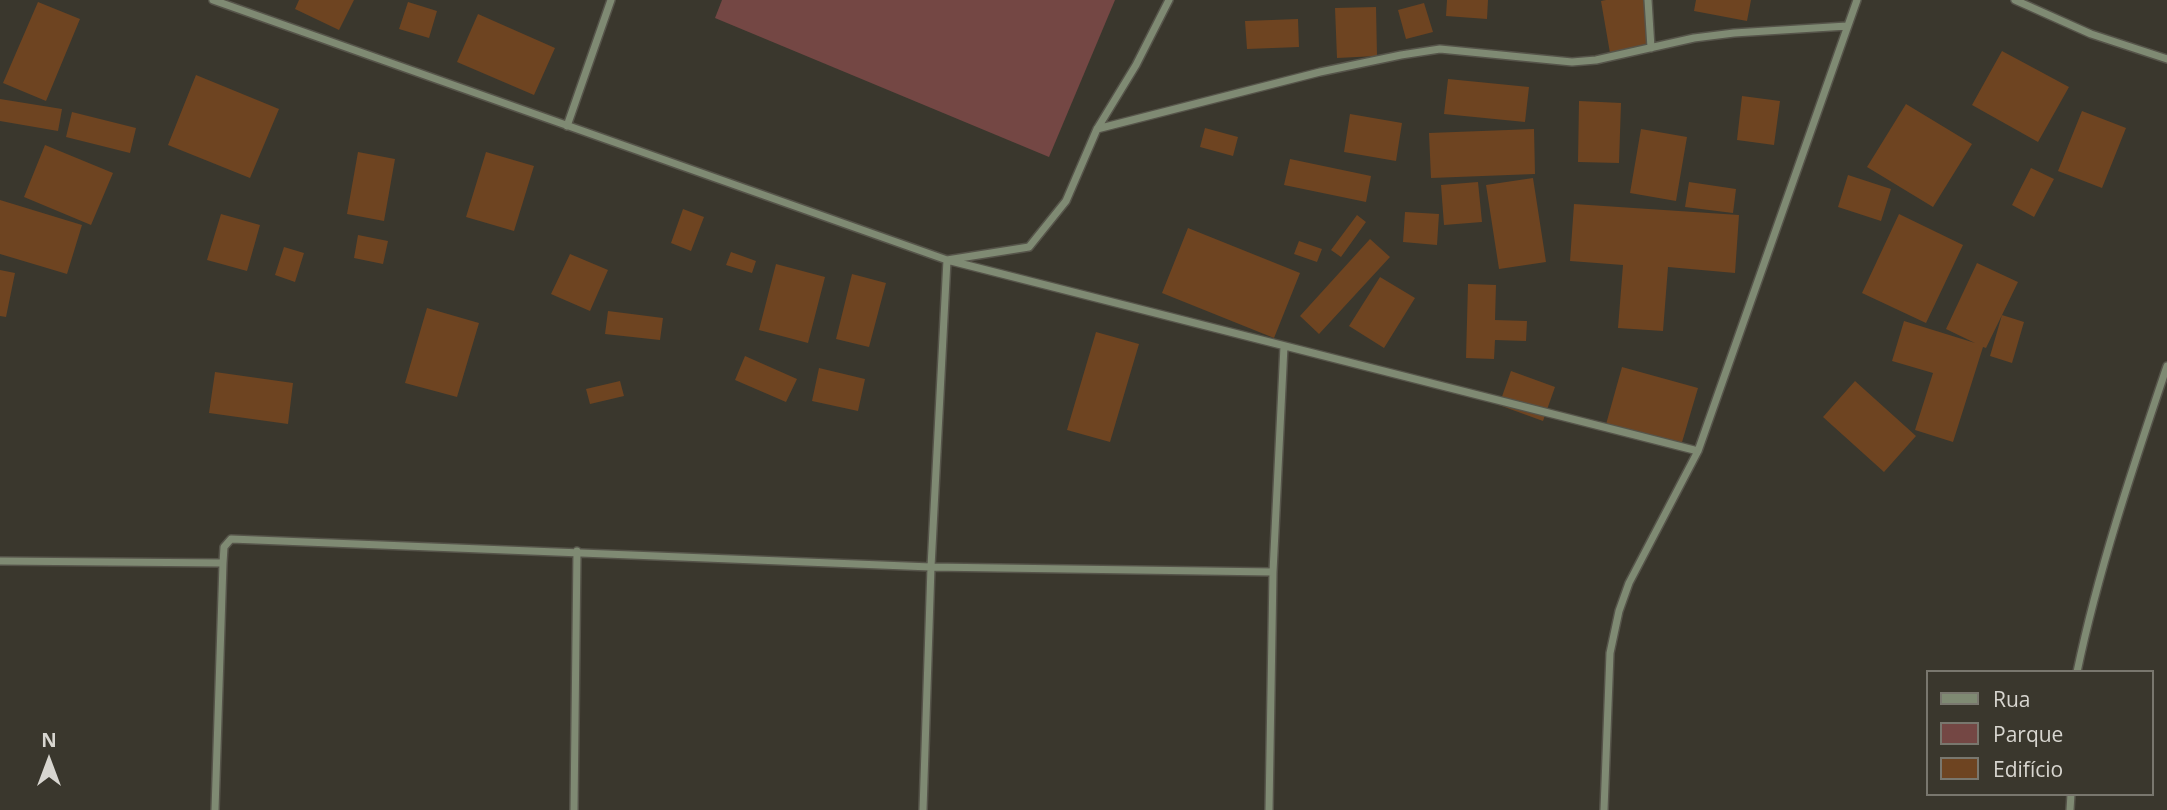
<!DOCTYPE html>
<meta charset="utf-8">
<style>
body{margin:0}
#map{position:relative;width:2167px;height:810px;overflow:hidden;background:#3a372d;font-family:"Open Sans",sans-serif}
canvas{display:block}
.legend{position:absolute;left:1926px;top:670px;width:228px;height:126px;box-sizing:border-box;background:#3a372d;border:2px solid #79776e;margin:0;padding:9px 12px;list-style:none;font-size:21px;color:#d8d6d0}
.legend li{display:flex;align-items:center;gap:14px;height:35px}
.legend b{width:35px;border:2px solid #79776e}
.north{position:absolute;left:14px;top:726px;width:70px;height:70px;-webkit-text-stroke:5px #3a372d;paint-order:stroke;rotate:0deg;font-size:19px;font-weight:700;line-height:28px;text-align:center;color:#d8d6d0}
.north::after{content:'';display:block;margin:auto;width:24px;height:32px;background:#d8d6d0;clip-path:polygon(50% 0,100% 100%,50% 72%,0 100%)}
</style>
<div id="map">
<canvas width="2167" height="810"></canvas>
<ul class="legend">
<li><b style="height:9px;background:#7f8a73"></b>Rua</li>
<li><b style="height:19px;background:#744744"></b>Parque</li>
<li><b style="height:19px;background:#6e4421"></b>Edifício</li>
</ul>
<div class="north">N</div>
</div>
<script>
const context = document.querySelector('canvas').getContext('2d');
context.lineJoin = 'round';
function fill(path, color) { context.fillStyle = color; context.fill(path, 'evenodd'); }
function stroke(path, color, width, dash) { context.strokeStyle = color; context.lineWidth = width; context.lineCap = dash ? 'butt' : 'round'; context.setLineDash(dash || []); context.stroke(path); }
fill(new Path2D(`
 M722,0H1115L1049,157L715,18Z`), '#744744');
fill(new Path2D(`
 M299,0H354L339,30L295,9Z
 M1447,0H1488L1487,19L1446,16Z
 M1606,0H1647L1655,44L1610,53L1601,1Z
 M1696,0H1751L1747,21L1694,11Z
 M38,2L80,19L46,101L3,83Z
 M408,2L437,11L429,38L399,29Z
 M1424,3L1433,32L1406,39L1398,10Z
 M1376,7L1377,56L1337,58L1335,8Z
 M478,14L555,48L534,95L457,62Z
 M1298,19L1299,47L1247,49L1245,21Z
 M2002,51L2069,87L2038,142L1972,105Z
 M196,75L279,109L250,178L168,145Z
 M1448,79L1529,87L1525,122L1444,114Z
 M1742,96L1780,101L1774,145L1737,140Z
 M0,99L62,109L58,131L0,121Z
 M1579,101L1621,103L1619,163L1578,162Z
 M1906,104L1972,144L1933,207L1867,167Z
 M2082,111L2126,128L2102,188L2058,171Z
 M72,112L136,128L130,153L66,137Z
 M1350,114L1402,123L1396,161L1344,152Z
 M1205,128L1238,137L1233,156L1200,147Z
 M1534,129L1535,174L1431,178L1429,133Z
 M1641,129L1687,137L1676,201L1630,193Z
 M45,145L113,173L91,225L24,197Z
 M358,152L395,159L384,221L347,214Z
 M486,152L534,166L514,231L466,217Z
 M1290,159L1371,176L1366,202L1284,185Z
 M2031,168L2054,179L2034,217L2012,205Z
 M1848,175L1891,189L1881,221L1838,207Z
 M1533,178L1546,262L1499,269L1486,185Z
 M1478,182L1482,222L1444,225L1441,185Z
 M1689,182L1736,189L1733,213L1685,207Z
 M0,200L82,225L67,274L0,254Z
 M1574,204L1739,215L1735,273L1668,267L1663,331L1618,328L1623,265L1570,261Z
 M683,209L704,217L691,251L671,243Z
 M1405,212L1439,214L1437,245L1403,242Z
 M221,214L260,225L247,271L207,260Z
 M1899,214L1963,245L1926,323L1862,293Z
 M1357,215L1366,222L1341,257L1331,250Z
 M1188,228L1300,273L1274,338L1162,293Z
 M358,235L388,241L383,264L354,258Z
 M1370,239L1390,257L1319,334L1300,316Z
 M1299,241L1322,249L1317,262L1294,254Z
 M284,247L304,253L295,282L275,275Z
 M731,252L756,261L752,273L726,265Z
 M570,254L608,270L590,311L551,294Z
 M1977,263L2018,282L1986,348L1983,347L1953,442L1915,430L1933,373L1892,361L1904,321L1975,343L1946,329Z
 M776,264L825,277L808,343L759,330Z
 M0,270L15,273L6,317L0,316Z
 M852,274L886,283L869,347L836,339Z
 M1380,277L1415,298L1384,348L1349,326Z
 M1468,284L1496,285L1495,320L1527,321L1526,341L1495,340L1494,359L1466,358Z
 M427,308L479,323L457,397L405,383Z
 M608,311L663,318L660,340L605,334Z
 M2002,315L2024,322L2012,363L1990,356Z
 M1096,332L1139,344L1110,442L1067,430Z
 M745,356L797,379L786,402L735,380Z
 M1622,367L1698,388L1680,449L1605,428Z
 M819,368L865,379L858,411L812,401Z
 M1511,371L1555,387L1543,421L1499,405Z
 M215,372L293,383L288,424L209,413Z
 M620,381L624,396L590,404L586,389Z
 M1855,381L1916,436L1884,472L1823,417Z`), '#6e4421');
const street = new Path2D(`
 M213,0L947,260L1698,451
 M1648,0L1651,48
 M2015,0L2091,34L2167,59
 M567,126L611,0
 M1097,129L1320,72L1401,55L1440,49L1572,62L1596,60L1694,38L1734,33L1847,26
 M0,561L223,563
 M2077,672C2099,567 2133,467 2167,366
 M215,810L223,563L224,547L231,539L931,567L1273,572
 M574,810L577,551
 M923,810L931,567L947,260L1029,247L1066,201L1097,129L1136,65L1169,0
 M1269,810L1273,572L1284,346
 M1604,810L1610,653L1619,611L1629,583L1698,451L1857,0
 M2070,810L2071,794`);
stroke(street, '#56544a', 10);
stroke(street, '#7f8a73', 7);
</script>
